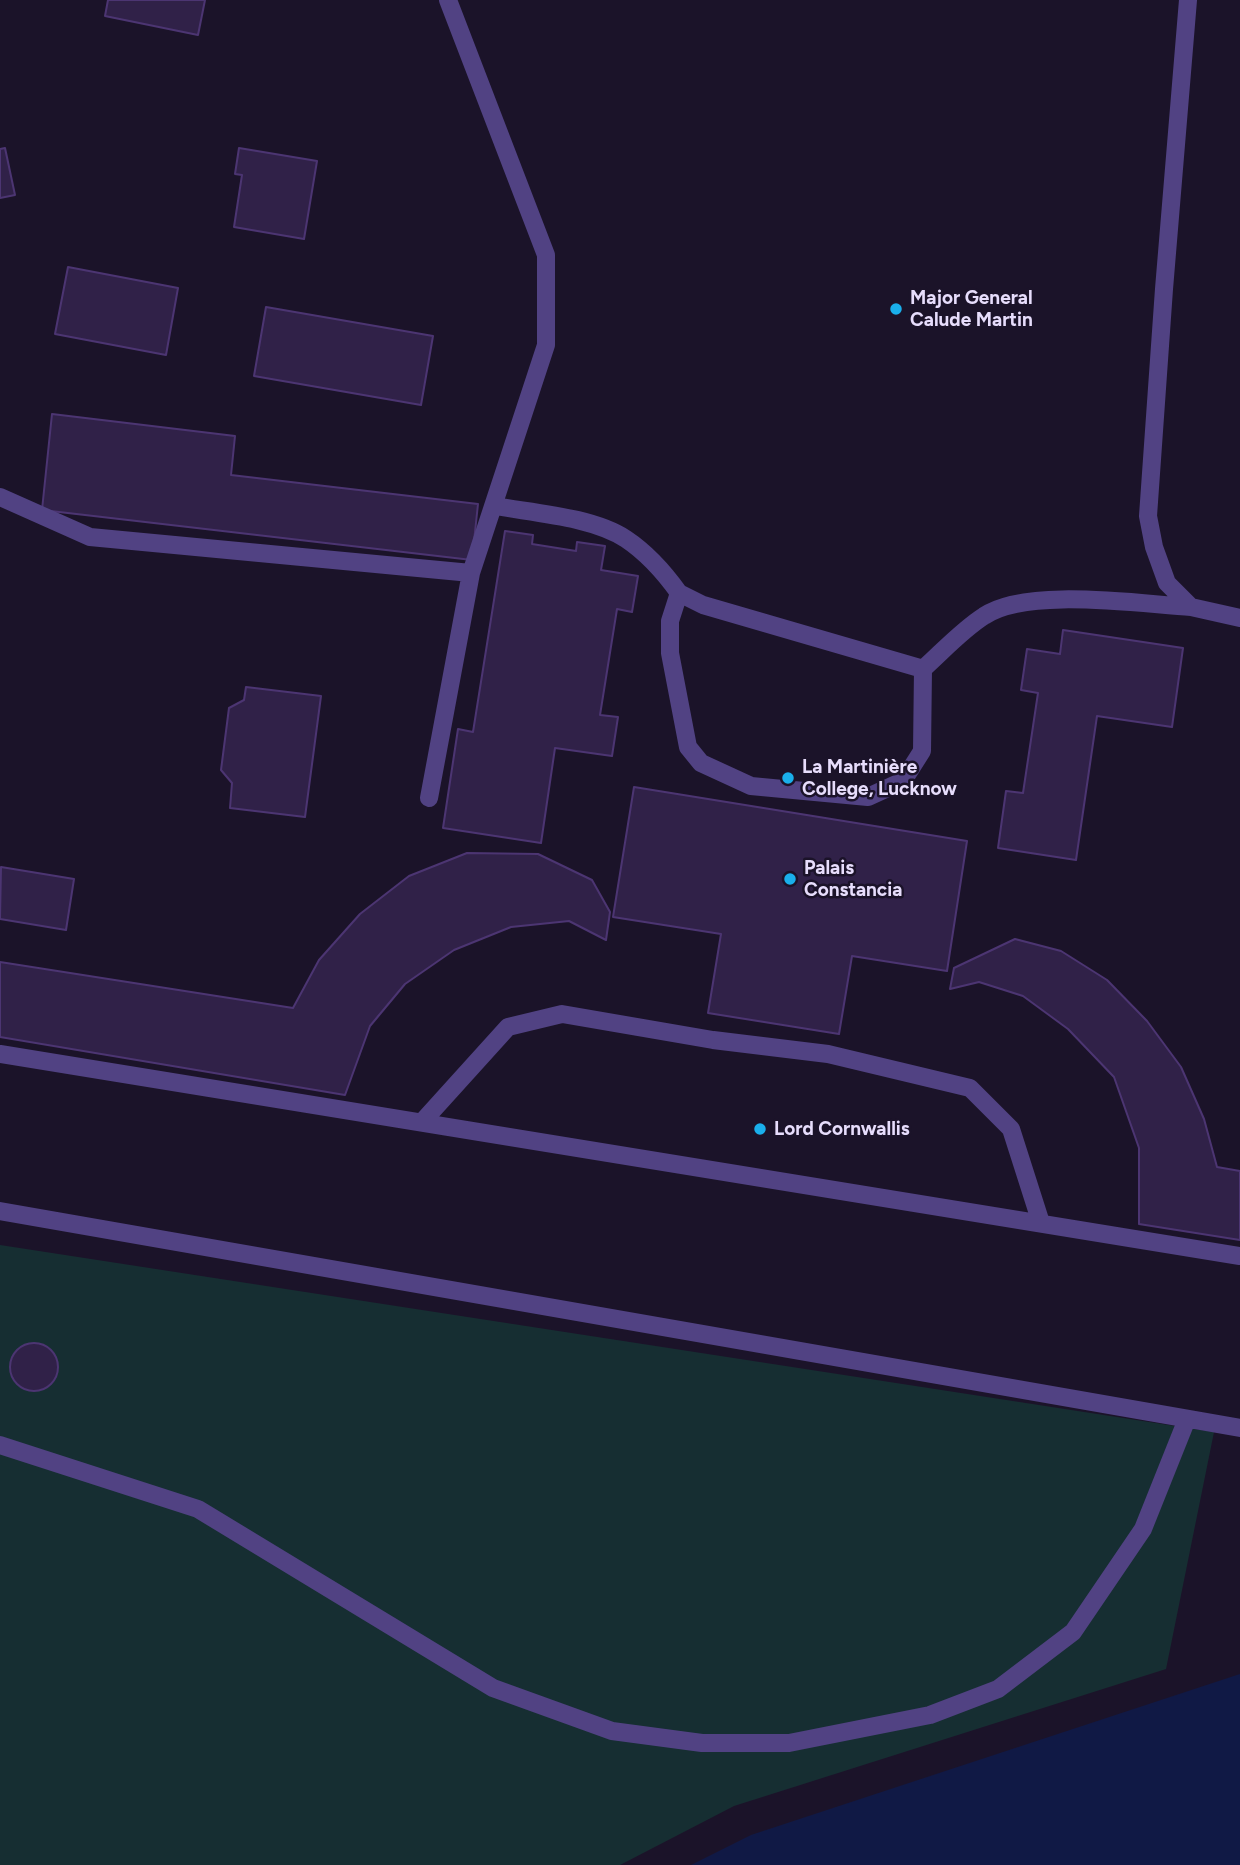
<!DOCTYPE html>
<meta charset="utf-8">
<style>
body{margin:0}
canvas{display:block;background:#1b1329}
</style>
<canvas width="1240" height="1865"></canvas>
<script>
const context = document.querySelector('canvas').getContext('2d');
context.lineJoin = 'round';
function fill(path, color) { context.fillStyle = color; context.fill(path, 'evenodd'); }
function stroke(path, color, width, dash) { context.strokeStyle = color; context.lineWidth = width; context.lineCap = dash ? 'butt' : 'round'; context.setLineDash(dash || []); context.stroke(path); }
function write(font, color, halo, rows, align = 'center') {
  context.font = font + ' Figtree,sans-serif'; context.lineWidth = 5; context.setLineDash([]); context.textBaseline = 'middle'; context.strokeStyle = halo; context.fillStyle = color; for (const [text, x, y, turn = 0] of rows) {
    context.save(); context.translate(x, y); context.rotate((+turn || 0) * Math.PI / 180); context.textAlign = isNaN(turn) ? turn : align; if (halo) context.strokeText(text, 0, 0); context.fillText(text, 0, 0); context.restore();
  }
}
fill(new Path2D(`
 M0,1245L1214,1432L1166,1669L734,1806L620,1865H0Z`), '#162e32');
fill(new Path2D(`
 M1240,1674V1865H691L751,1835Z`), '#101945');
const building = new Path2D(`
 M108,0H205L198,35L105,16Z
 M5,148L15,195L0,198V149Z
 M239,148L317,161L304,239L234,227L242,175L235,174Z
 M68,267L178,288L166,355L55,334Z
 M266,307L433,336L421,405L254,376Z
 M52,414L235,436L231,475L478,504L472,560L42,510Z
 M505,531L533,535L532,544L576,551L577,542L605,546L601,570L638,576L632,612L617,609L600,715L618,717L612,756L555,748L541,843L443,828L458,729L473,732Z
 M1063,630L1183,648L1172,727L1097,716L1076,860L998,848L1006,791L1023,793L1038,693L1021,690L1027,649L1060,654Z
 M246,687L321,696L305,817L230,808L232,783L221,770L229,708L244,700Z
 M634,787L967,841L947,971L852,956L839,1034L708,1013L721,934L613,917Z
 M467,853L538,854L592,880L610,912L606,940L569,921L511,927L454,950L405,984L370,1026L345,1095L0,1037V962L293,1008L319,960L360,914L409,876Z
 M1,867L74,879L66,930L0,919Z
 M1015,939L1061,951L1107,980L1147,1021L1181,1067L1204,1119L1217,1167L1240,1171V1240L1139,1224V1148L1114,1077L1068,1029L1023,996L979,982L950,989L954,968Z
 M10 1367a24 24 0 1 1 48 0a24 24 0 1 1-48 0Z`);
fill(building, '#302148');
stroke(building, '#4c3572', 2);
stroke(new Path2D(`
 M1188,0L1164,289L1148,516L1154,547L1167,583L1191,607L1240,618
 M0,497L90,537L471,573L546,345V255L448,0
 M495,506C534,513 593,517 626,539C647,553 664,572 679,593L670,621V653L688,747L701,763L751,786L868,797L903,781L922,751L923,669C943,651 962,630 984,616C1026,587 1139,604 1191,607
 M679,593L703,605L923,669
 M429,798L471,573
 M0,1054L1240,1256
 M423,1121L508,1027L562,1014L713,1040L828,1054L970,1088L1011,1129L1041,1223
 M0,1211L1240,1428
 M0,1445L198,1509L493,1688L612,1731L702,1743H789L930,1715L998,1689L1073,1632L1143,1529L1187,1419`), '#514283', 18);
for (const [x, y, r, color] of [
 [896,309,7,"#1aafeb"],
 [788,778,7,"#1aafeb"],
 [790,879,7,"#1aafeb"],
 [760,1129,7,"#1aafeb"]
]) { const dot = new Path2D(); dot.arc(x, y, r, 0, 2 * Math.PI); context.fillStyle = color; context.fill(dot); stroke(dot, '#1b1329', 2.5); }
write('bold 19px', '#e7ddfc', '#1b1329', [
 ["Major General",910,298],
 ["Calude Martin",910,320],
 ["La Martinière",802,767],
 ["College, Lucknow",802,789],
 ["Palais",804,868],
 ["Constancia",804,890],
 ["Lord Cornwallis",774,1129]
], 'left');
</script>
